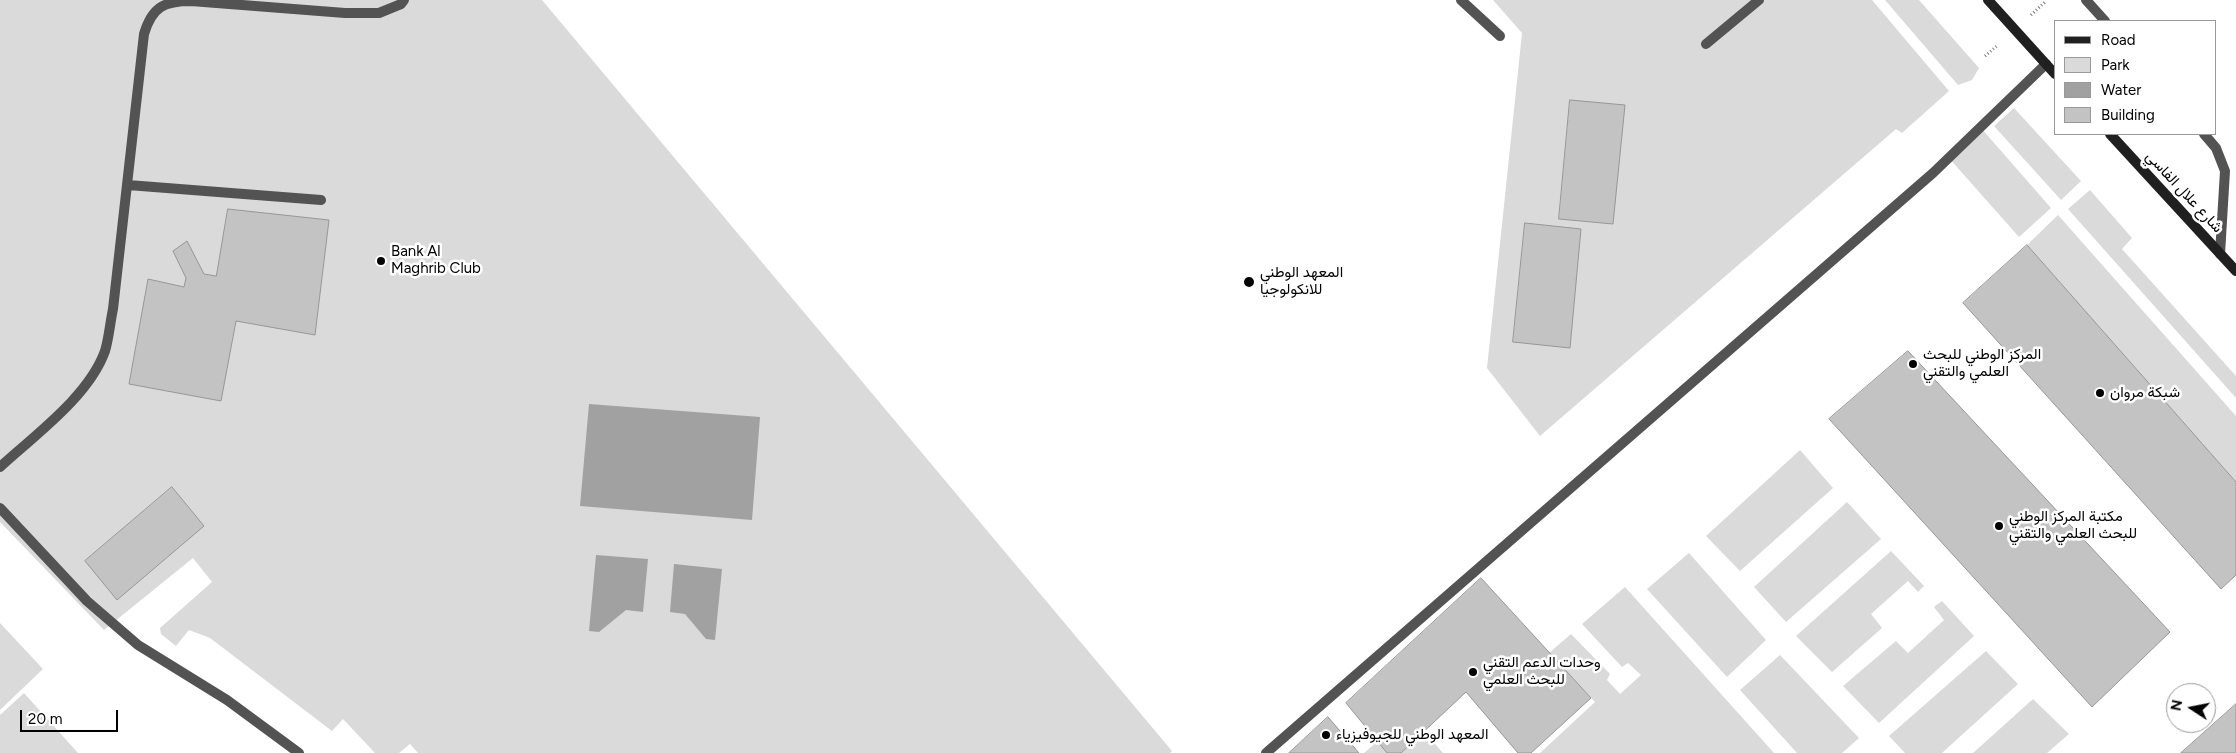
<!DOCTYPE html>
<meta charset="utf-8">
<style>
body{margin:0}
#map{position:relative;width:2236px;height:753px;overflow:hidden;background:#fff;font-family:Figtree,sans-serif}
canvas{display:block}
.legend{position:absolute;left:2054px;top:20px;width:162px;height:115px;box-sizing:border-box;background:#fff;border:1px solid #999;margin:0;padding:6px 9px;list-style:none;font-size:15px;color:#000}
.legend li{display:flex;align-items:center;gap:10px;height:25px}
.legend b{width:25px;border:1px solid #999}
.north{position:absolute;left:2166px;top:683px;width:50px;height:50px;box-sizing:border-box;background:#fff;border:1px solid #999;border-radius:50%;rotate:281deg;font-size:14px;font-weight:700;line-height:20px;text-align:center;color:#000}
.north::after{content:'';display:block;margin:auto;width:18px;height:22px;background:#000;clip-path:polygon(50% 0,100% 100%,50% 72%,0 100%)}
.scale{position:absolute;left:20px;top:710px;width:98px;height:22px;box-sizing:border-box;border:2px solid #000;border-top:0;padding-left:6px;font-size:15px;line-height:18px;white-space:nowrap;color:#000;-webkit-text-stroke:4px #fff;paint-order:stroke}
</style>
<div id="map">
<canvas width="2236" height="753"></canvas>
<ul class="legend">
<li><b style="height:6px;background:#202020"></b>Road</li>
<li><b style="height:14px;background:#dadada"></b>Park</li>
<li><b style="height:14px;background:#a1a1a1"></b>Water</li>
<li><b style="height:14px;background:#c3c3c3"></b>Building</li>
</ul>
<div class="north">N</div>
<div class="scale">20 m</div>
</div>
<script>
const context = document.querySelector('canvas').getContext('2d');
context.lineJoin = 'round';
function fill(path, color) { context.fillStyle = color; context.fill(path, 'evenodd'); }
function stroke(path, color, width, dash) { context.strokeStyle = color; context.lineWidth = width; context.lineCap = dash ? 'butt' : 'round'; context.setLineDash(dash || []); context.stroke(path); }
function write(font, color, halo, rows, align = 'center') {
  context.font = font + ' Figtree,Vazirmatn,sans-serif'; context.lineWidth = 5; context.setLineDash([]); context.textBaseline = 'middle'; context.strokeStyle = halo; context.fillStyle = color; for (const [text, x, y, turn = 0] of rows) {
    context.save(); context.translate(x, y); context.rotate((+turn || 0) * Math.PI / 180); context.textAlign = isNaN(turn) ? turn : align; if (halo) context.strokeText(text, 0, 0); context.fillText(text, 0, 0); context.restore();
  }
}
fill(new Path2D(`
 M0,0H542L1172,751L1170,753H418L410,744L399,753H375L343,719L332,731L210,638L189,630L176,646L161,634L160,628L212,582L193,558L104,630L0,522Z
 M1493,0H1872L1949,91L1902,133L1896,129L1540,436L1487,368L1522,33Z
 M1885,0H1919L1979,68L1972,80L1958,85Z
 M2014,108L2081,181L2061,200L1994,126Z
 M1981,128L2051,208L2019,237L1948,157Z
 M2090,190L2132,238L2122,249L2236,376V398L2068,209Z
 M2058,215L2236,416V482L2027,245Z
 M1800,450L1833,488L1740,571L1706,536Z
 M1847,502L1881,539L1786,622L1754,587Z
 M1891,551L1924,586L1918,592L1908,581L1871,614L1882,628L1832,672L1796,636Z
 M1689,553L1766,640L1727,677L1647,589Z
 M1625,587L1774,753H1540L1595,702L1549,653L1571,634L1610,674L1607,680L1620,694L1641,675L1628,663L1622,667L1582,624Z
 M1942,601L1974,636L1879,723L1843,686L1896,641L1908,653L1944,620L1934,607Z
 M0,623L43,669L0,710Z
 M1986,651L2018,684L1942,753H1905L1889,736Z
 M1780,655L1859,738L1842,753H1797L1740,690Z
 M24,693L78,753H0V715Z
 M2033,699L2069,734L2047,753H1973Z
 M1424,731L1443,753H1401Z
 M1378,741L1387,753H1364Z`), '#dadada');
fill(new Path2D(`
 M589,404L760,417L752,520L580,506Z
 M596,555L648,559L643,612L626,610L599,632L589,631Z
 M674,564L722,569L715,640L706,639L685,614L670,612Z`), '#a1a1a1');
const building = new Path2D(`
 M1570,100L1625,105L1613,224L1559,219Z
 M228,209L329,220L315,335L236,321L221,401L129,384L148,279L184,287L186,278L173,251L187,241L204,274L216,276Z
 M1525,223L1581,229L1570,348L1513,342Z
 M2027,245L2236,482V575L2221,589L1963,303Z
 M1908,351L2170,632L2092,707L1829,419Z
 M172,487L204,526L117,600L85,561Z
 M1481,578L1591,698L1531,753H1518L1466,692L1401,753H1387L1346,703Z
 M2236,704V753H2181Z
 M1328,717L1359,753H1289Z`);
fill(building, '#c3c3c3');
stroke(building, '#979797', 1);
stroke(new Path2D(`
 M2031,15L2045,2
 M1985,56L1998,45`), '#757575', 3, [1, 2.5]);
stroke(new Path2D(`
 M1461,0L1500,36
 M2086,0L2105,21
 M1706,44L1759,0
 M2204,134L2216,148L2225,171L2220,254
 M128,185L321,200
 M0,467C35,435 89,396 105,351C109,338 110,323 113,309L144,34C152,7 164,1 191,1L345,13H379L401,4L404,0
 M0,508L87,601L138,645L227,700L299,753
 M1266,753L1933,173L2046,64`), '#535353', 10);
stroke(new Path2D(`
 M1988,0L2055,74
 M2110,134L2236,271`), '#202020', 10);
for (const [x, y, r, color] of [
 [381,261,5,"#000"],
 [1249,282,6,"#000"],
 [1913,364,5,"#000"],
 [2100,393,5,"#000"],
 [1999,526,5,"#000"],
 [1473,672,5,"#000"],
 [1326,735,5,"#000"]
]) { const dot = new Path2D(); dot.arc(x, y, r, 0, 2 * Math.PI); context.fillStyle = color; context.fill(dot); stroke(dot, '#fff', 2); }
write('15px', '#000', '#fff', [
 ["شارع علال الفاسي",2184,192,47]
]);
write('15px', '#000', '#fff', [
 ["Bank Al",391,252],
 ["Maghrib Club",391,269],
 ["المعهد الوطني",1260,273],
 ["للانكولوجيا",1260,290],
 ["المركز الوطني للبحث",1923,355],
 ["العلمي والتقني",1923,372],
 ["شبكة مروان",2110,393],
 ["مكتبة المركز الوطني",2009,517],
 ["للبحث العلمي والتقني",2009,534],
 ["وحدات الدعم التقني",1483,663],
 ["للبحث العلمي",1483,680],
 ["المعهد الوطني للجيوفيزياء",1336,735]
], 'left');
</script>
